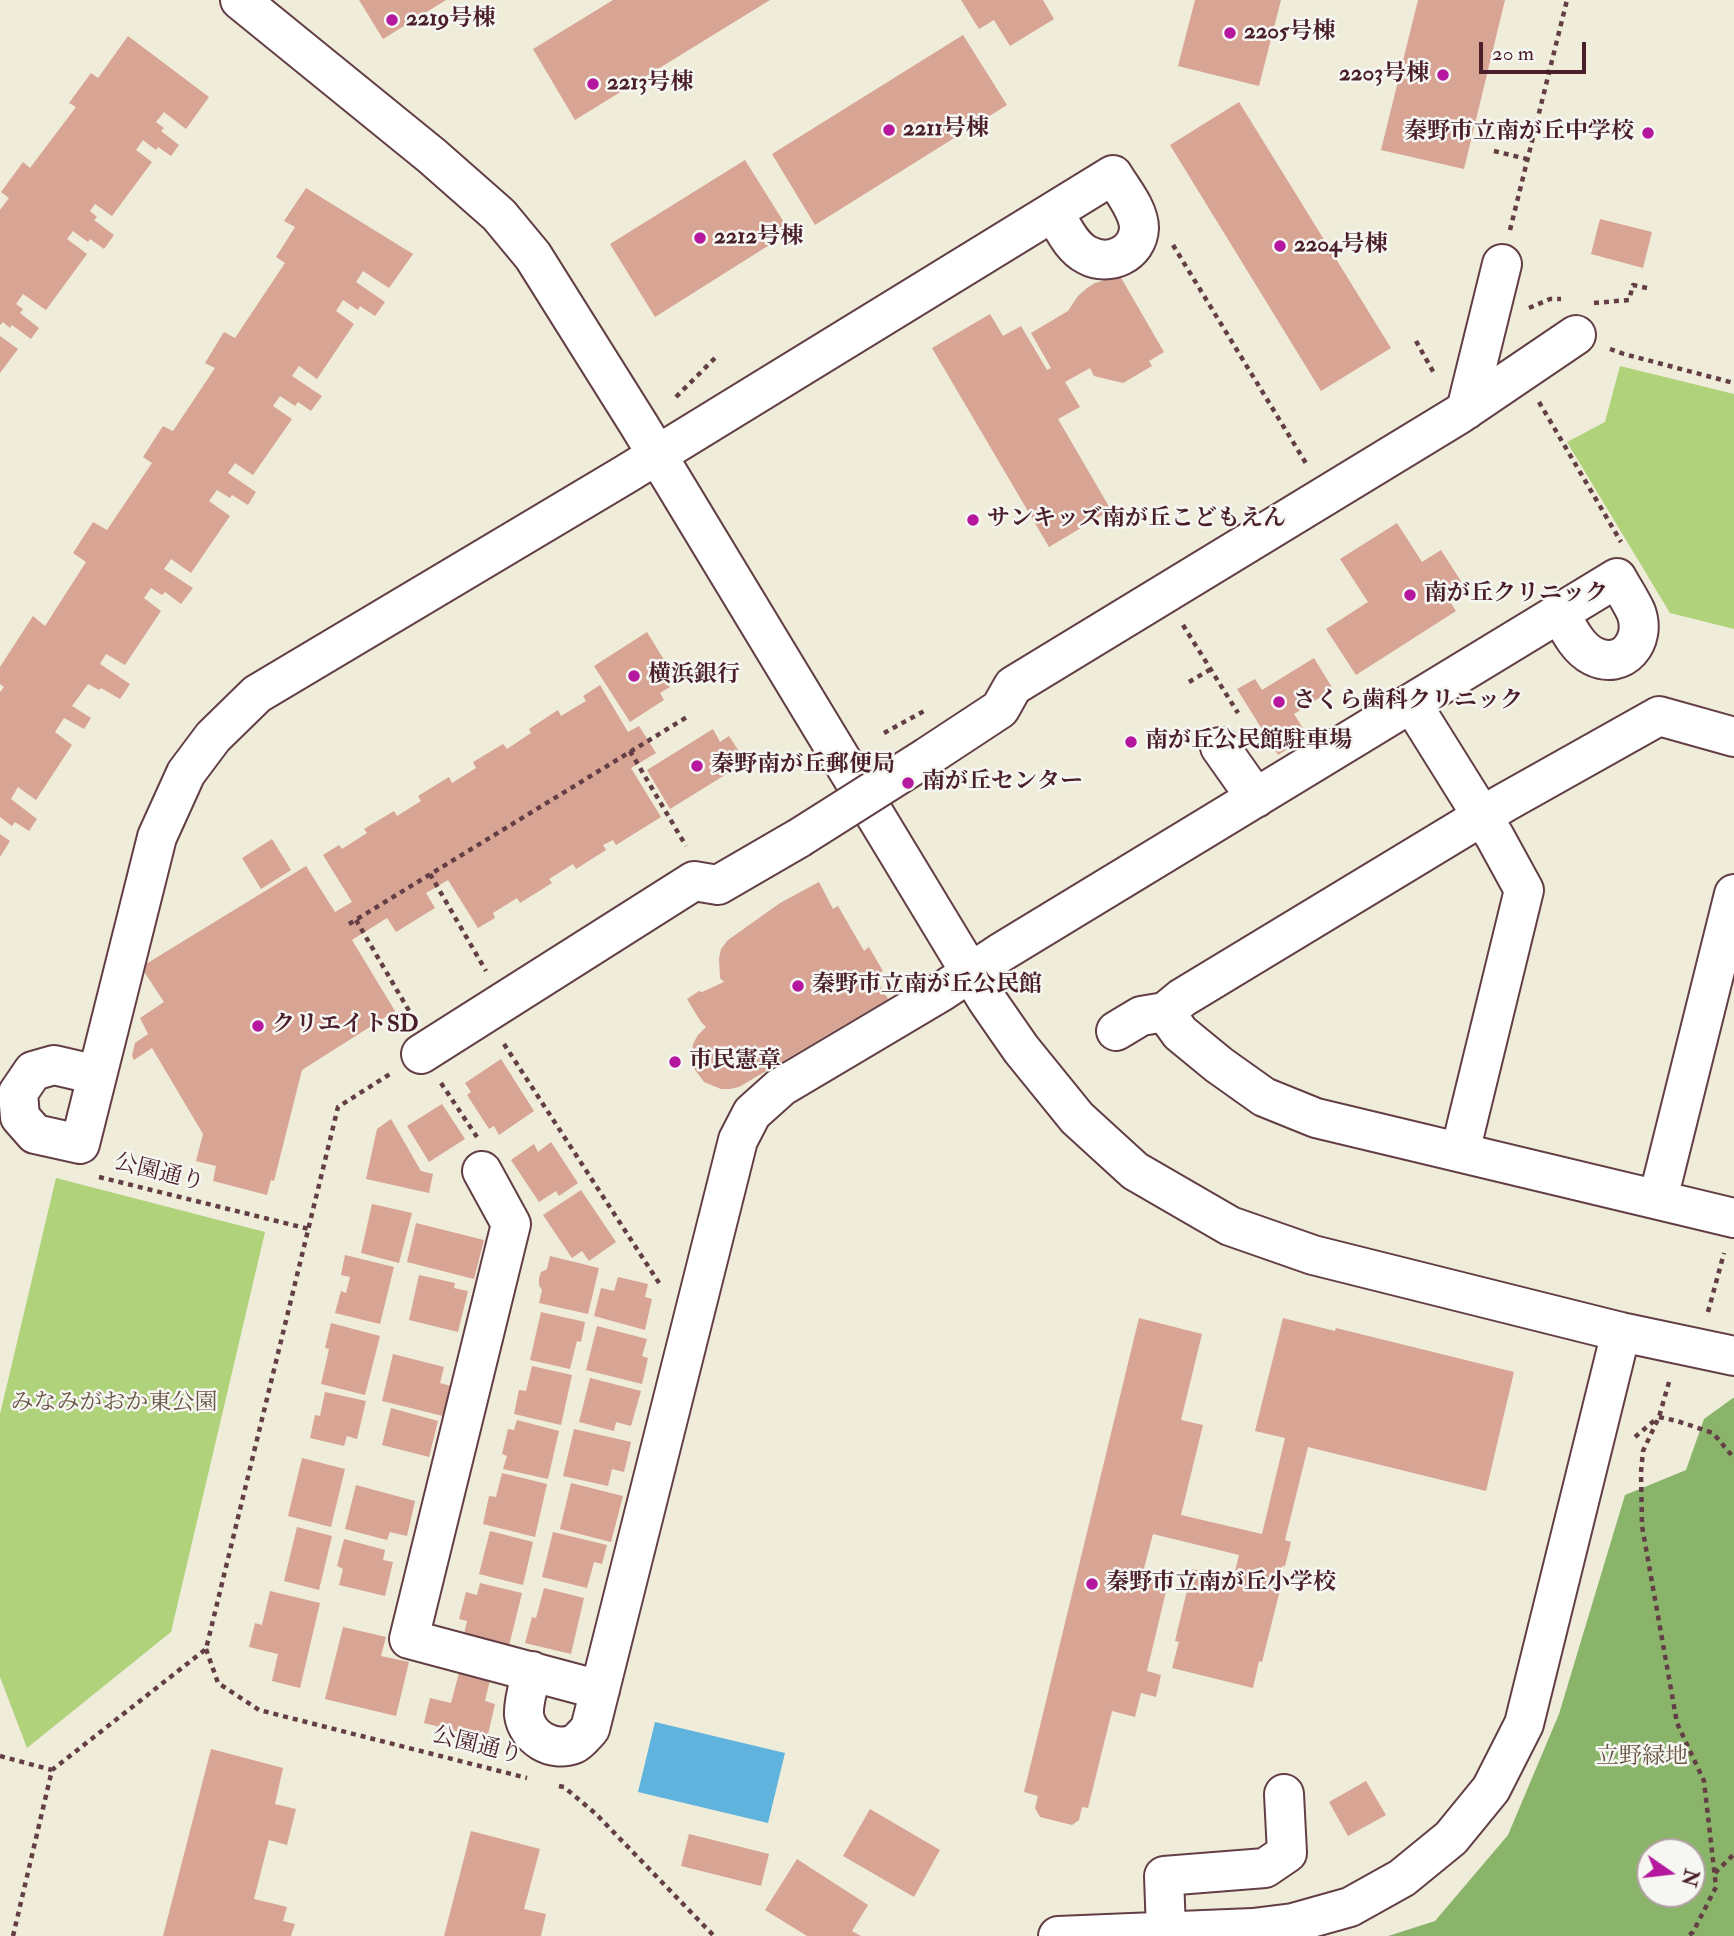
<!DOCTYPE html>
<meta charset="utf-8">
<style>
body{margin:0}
#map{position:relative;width:1734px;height:1936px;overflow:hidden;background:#efecda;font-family:"IM FELL Double Pica",serif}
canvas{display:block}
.north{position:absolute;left:1636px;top:1838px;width:70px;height:70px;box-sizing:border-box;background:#f6f6f2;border:2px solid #b1a0a2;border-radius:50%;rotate:104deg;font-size:19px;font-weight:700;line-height:28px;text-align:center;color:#4a1f2b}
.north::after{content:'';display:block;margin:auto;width:24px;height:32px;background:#b5179e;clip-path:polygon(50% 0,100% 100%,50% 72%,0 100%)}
.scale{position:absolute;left:1479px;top:42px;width:107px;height:32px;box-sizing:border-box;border:4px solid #4a1f2b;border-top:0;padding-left:9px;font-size:21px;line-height:24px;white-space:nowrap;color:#4a1f2b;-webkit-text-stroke:5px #f6f6f2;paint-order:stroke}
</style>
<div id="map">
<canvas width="1734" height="1936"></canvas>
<div class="north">N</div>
<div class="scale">20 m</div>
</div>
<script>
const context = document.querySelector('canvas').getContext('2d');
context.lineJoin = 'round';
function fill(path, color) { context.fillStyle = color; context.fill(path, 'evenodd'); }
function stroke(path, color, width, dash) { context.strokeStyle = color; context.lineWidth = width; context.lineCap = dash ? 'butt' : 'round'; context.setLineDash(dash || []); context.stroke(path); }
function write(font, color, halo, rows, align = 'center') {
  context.font = font + ' "IM FELL Double Pica","Noto Serif JP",serif'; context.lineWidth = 5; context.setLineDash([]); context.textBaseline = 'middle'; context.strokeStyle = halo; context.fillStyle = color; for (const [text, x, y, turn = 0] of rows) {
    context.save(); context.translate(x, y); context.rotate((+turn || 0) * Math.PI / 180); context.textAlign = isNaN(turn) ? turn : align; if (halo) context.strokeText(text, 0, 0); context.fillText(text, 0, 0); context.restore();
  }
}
fill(new Path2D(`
 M1620,366L1734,394V629L1670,613L1567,442L1605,422Z
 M56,1178L265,1232L171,1632L27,1748L0,1677V1414Z`), '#afd27b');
fill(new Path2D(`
 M1733,1398H1734V1936H1388L1435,1921L1508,1835L1559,1714L1625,1495L1686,1470L1704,1419ZM1650,1852H1692V1894H1650Z`), '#8bb46b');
fill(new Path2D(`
 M655,1722L785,1753L768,1823L638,1792Z`), '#60b3dc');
fill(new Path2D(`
 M359,0H446L383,39Z
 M613,0H770L575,120L533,49Z
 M961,0H1043L1054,19L1010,46L994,20L979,29Z
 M1195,0H1281L1259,86L1178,66Z
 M1418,0H1505L1464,169L1381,150Z
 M963,35L1007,105L815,225L772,154Z
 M128,36L209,97L186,129L164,112L156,122L164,128L161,131L179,145L171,156L158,147L156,150L143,140L136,150L152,162L112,216L95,204L90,211L97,217L94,220L114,235L104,249L90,239L88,242L73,231L67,239L87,254L46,310L23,294L16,304L23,309L20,313L39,328L31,339L12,325L10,328L3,322L0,325V210L9,198L1,192L23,162L30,168L76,107L69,103L91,73L98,78Z
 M1239,102L1391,348L1321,391L1170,145Z
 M745,160L790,232L655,317L610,244Z
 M306,188L413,254L389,288L363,271L356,282L385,302L375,316L360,306L358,310L343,300L336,311L354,324L317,379L299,366L292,376L322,396L311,411L298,402L295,406L280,396L273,406L292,419L253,475L235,463L228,473L256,492L248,505L232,495L230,498L217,490L209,501L230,516L191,573L171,559L164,569L193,588L181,604L165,592L162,595L151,588L144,598L161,611L125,665L106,654L100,664L130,684L120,699L101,688L99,690L88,684L72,706L91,718L84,729L64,718L55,732L72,745L36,800L18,787L11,799L37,819L29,831L15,822L12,826L0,817V692L4,687L0,684V667L33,616L45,626L86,562L73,553L93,522L107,530L152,463L143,457L163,426L173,431L215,368L205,363L224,332L235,338L285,263L276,257L295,227L284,221Z
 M1600,219L1652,232L1643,268L1591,254Z
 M1120,276L1164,352L1149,361L1152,366L1123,383L1094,376L1090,368L1065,382L1080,407L1058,419L1111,510L1049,547L932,348L990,314L1003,336L1021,326L1047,370L1051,368L1031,333L1068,311L1078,296L1087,288L1095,283Z
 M0,336L18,349L0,373Z
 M1397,523L1422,562L1441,550L1466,589L1449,600L1456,611L1356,675L1326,629L1368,602L1340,559Z
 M647,632L672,673L664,678L670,687L660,693L664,700L630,722L594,666Z
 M1314,658L1333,689L1294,714L1308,736L1278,755L1237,689L1255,679L1262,690Z
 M600,685L628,732L639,726L656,753L631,768L661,817L616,845L613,840L603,845L606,850L576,869L573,864L549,879L552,883L520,903L517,898L493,913L495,918L478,928L448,880L426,893L435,908L396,932L387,918L352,940L395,1011L302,1070L274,1181L271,1180L267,1195L213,1181L216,1166L196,1161L203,1134L152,1048L134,1060L132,1056L135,1043L148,1034L140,1018L164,1002L141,967L306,866L335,912L352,902L323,855L339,845L342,849L367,833L364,829L394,811L397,816L421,801L418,796L449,777L452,783L476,768L473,762L503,744L507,749L531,733L529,729L558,710L561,716L586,701L583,696Z
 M713,729L720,742L729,736L746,762L670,809L647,770Z
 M0,834L10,841L0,857Z
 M272,839L291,870L261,889L242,858Z
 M819,882L833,909L838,906L864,951L869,947L883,971L874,976L888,999L739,1087L730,1089H721L704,1082L693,1067L692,1052L693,1044L698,1035L706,1027L701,1022L687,999L699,991L702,992L724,982L720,978L719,958L721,949L728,940L780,903Z
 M501,1059L534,1111L499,1135L494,1126L489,1129L467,1095L471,1092L465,1083Z
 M442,1104L465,1139L429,1162L407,1126Z
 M391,1119L421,1171L433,1174L429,1193L366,1179L377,1129Z
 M551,1142L578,1183L559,1196L556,1191L539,1202L511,1160L534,1144L538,1152Z
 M581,1190L616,1242L589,1261L582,1251L572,1258L543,1215Z
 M372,1204L412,1213L399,1263L361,1253Z
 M416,1223L484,1240L474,1279L407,1262Z
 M345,1255L394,1267L380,1324L335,1313L341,1291L346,1293L350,1277L341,1275Z
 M550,1256L599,1268L588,1314L539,1303L542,1290L539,1285V1278L541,1272L547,1269Z
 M419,1275L455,1283L454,1288L468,1291L458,1332L409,1320Z
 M618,1277L648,1284L645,1297L652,1299L645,1330L594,1316L601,1288L614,1291Z
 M541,1312L585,1322L581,1342L577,1341L570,1369L530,1360Z
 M1139,1318L1202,1334L1181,1420L1203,1425L1181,1515L1262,1534L1285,1438L1255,1431L1283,1318L1335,1331L1336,1328L1514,1372L1486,1491L1308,1447L1285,1540L1291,1542L1285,1566H1282L1277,1590H1280L1262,1662L1259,1661L1253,1688L1172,1668L1179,1642L1175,1641L1192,1569L1233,1579L1239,1555L1153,1534L1142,1576L1168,1583L1147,1671L1161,1675L1156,1697L1141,1693L1135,1717L1112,1711L1088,1808L1082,1807L1079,1820L1072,1825L1040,1817L1035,1808L1038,1796L1024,1792Z
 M331,1323L380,1336L365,1395L321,1384L329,1349L325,1348Z
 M597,1326L647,1339L642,1356L648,1358L642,1384L586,1370Z
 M393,1354L444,1367L440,1383L451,1386L443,1416L382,1401Z
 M532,1366L572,1375L561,1425L514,1414L519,1390L526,1391Z
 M590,1378L641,1391L631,1426L616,1422L614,1431L579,1422Z
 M325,1392L366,1401L357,1439L347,1436L344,1446L310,1438L315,1415L320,1416Z
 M391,1408L438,1421L429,1457L382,1445Z
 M517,1420L559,1431L548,1479L503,1469L507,1456L502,1454L508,1429L514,1430Z
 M574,1429L631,1442L624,1472L612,1469L608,1486L563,1476Z
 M302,1458L345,1469L331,1527L288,1516Z
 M502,1473L547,1484L535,1537L483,1524L489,1496L496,1497Z
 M571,1483L623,1496L611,1542L560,1529Z
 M356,1485L415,1501L407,1536L390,1532L387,1540L345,1529Z
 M297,1527L332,1536L319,1590L284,1581Z
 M490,1531L533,1542L523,1585L479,1574Z
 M553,1532L607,1545L602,1564L594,1562L587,1588L542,1577Z
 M344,1539L385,1550L383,1560L393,1562L385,1596L339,1585L343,1569L337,1566Z
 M480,1583L522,1593L509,1646L464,1634L467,1621L459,1619L466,1592L477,1595Z
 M544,1588L584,1598L571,1654L525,1643L532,1617L536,1618Z
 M270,1591L320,1603L300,1688L272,1681L278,1654L249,1647L255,1623L262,1625Z
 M343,1627L386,1637L381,1656L409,1662L396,1716L325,1699Z
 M459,1673L490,1680L485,1701L495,1704L487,1739L424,1723L430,1698L451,1703Z
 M211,1749L283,1768L275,1804L296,1809L287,1845L269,1840L254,1899L287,1907L283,1921L295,1924L291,1936H163Z
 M1366,1781L1386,1815L1348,1836L1329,1802Z
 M870,1809L940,1850L914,1897L843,1856Z
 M471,1831L540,1849L524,1909L546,1914L541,1936H444Z
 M689,1834L769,1854L761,1886L681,1866Z
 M797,1859L868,1905L852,1931L861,1936H807L765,1910Z`), '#d8a494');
const minor = new Path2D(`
 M240,0L432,156L499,215L533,256L639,425L987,1000L1021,1049L1077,1118L1135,1171L1230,1226L1313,1255L1621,1332L1734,1356
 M1466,410L1502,264
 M1412,704L1495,837L1524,890L1460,1152
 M1734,737L1659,716L1504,803L1182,998L1165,1012L1180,1033L1219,1065L1264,1097L1316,1118L1734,1218
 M1220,747L1256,798
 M927,757L1000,709L1013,686L1458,415L1576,335
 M1116,1031L1141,1016L1165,1012
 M421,1054L694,881L718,885L799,838
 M97,1075L54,1065L33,1071L18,1093L20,1117L35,1134L80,1144L157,837L186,773L213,737L257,694L626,474L1113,175C1122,190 1139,210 1139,228C1138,254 1109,267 1087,255C1071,247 1063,227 1054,213
 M482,1171L511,1224L409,1639L600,1690
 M1658,1199L1734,894
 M532,1671C529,1684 523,1702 524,1715C527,1737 552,1753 574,1744C579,1742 585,1734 590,1729L738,1140L752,1113L781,1087L941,992L1000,953L1617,578C1623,589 1631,601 1636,612C1647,641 1623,671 1593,656C1577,648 1568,628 1560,613
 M1166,1931L1164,1876L1265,1868L1287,1853L1284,1794
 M1058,1936L1253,1928L1293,1923L1350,1907L1402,1878L1451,1838L1491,1789L1524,1724L1621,1332`);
stroke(minor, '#633e45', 42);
stroke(new Path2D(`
 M1494,151L1527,159
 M1510,230L1567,0
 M1173,245L1307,465
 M1594,303L1629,300L1633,285L1647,288
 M1529,308L1550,299H1561
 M1416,341L1435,375
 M1610,349L1624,354L1734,383
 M676,397L717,356
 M1539,402L1621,542
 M1183,625L1238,713
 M1189,682L1211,669
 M884,733L926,710
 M630,751L686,846
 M430,874L486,971
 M356,920L412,1016
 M349,924L687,717
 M504,1044L661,1286
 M441,1083L477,1137
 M99,1177L309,1229
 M1708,1312L1724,1253
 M1669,1382L1659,1417L1643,1451L1641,1472L1642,1526L1677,1723L1704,1781L1716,1887L1693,1932L1688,1936
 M1659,1417L1677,1421L1713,1433L1734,1458
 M1635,1437L1655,1420
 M206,1649L218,1683L259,1710L527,1778
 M0,1756L52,1770
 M559,1786L564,1787L596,1814L714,1936
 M1715,1873L1734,1854
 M13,1936L52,1770L206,1649L338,1107L390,1074`), '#633e45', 4.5, [5, 5]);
stroke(minor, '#fff', 38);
const minorBridge = new Path2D(`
 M799,838L927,757`);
stroke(minorBridge, '#633e45', 42, []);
stroke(minorBridge, '#fff', 38);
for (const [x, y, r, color] of [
 [392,20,7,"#b5179e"],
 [1230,33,7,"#b5179e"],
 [1443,75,7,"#b5179e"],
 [593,84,7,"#b5179e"],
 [889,130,7,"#b5179e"],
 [1648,133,7,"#b5179e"],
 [700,238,7,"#b5179e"],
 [1280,246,7,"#b5179e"],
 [973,520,7,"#b5179e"],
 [1410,595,7,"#b5179e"],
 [634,676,7,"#b5179e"],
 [1279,702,7,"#b5179e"],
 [1131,742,7,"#b5179e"],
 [697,766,7,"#b5179e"],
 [908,783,7,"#b5179e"],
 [798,986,7,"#b5179e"],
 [258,1026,7,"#b5179e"],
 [675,1062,7,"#b5179e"],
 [1092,1584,7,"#b5179e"]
]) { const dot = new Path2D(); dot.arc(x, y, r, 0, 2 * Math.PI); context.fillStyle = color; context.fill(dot); stroke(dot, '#f6f6f2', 2.5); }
write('bold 23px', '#4a1f2b', '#f6f6f2', [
 ["2219号棟",406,20],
 ["2205号棟",1244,33],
 ["2203号棟",1429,75,"right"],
 ["2213号棟",607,84],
 ["2211号棟",903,130],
 ["秦野市立南が丘中学校",1634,133,"right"],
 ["2212号棟",714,238],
 ["2204号棟",1294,246],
 ["サンキッズ南が丘こどもえん",987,520],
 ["南が丘クリニック",1424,595],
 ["横浜銀行",648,676],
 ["さくら歯科クリニック",1293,702],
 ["南が丘公民館駐車場",1145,742],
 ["秦野南が丘郵便局",711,766],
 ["南が丘センター",922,783],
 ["秦野市立南が丘公民館",812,986],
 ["クリエイトSD",272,1026],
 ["市民憲章",689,1062],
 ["秦野市立南が丘小学校",1106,1584]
], 'left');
write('23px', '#4a1f2b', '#f6f6f2', [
 ["公園通り",159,1174,14],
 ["公園通り",477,1747,14]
]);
write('23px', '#685543', '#f6f6f2', [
 ["みなみがおか東公園",114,1404],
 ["立野緑地",1642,1758]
]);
</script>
